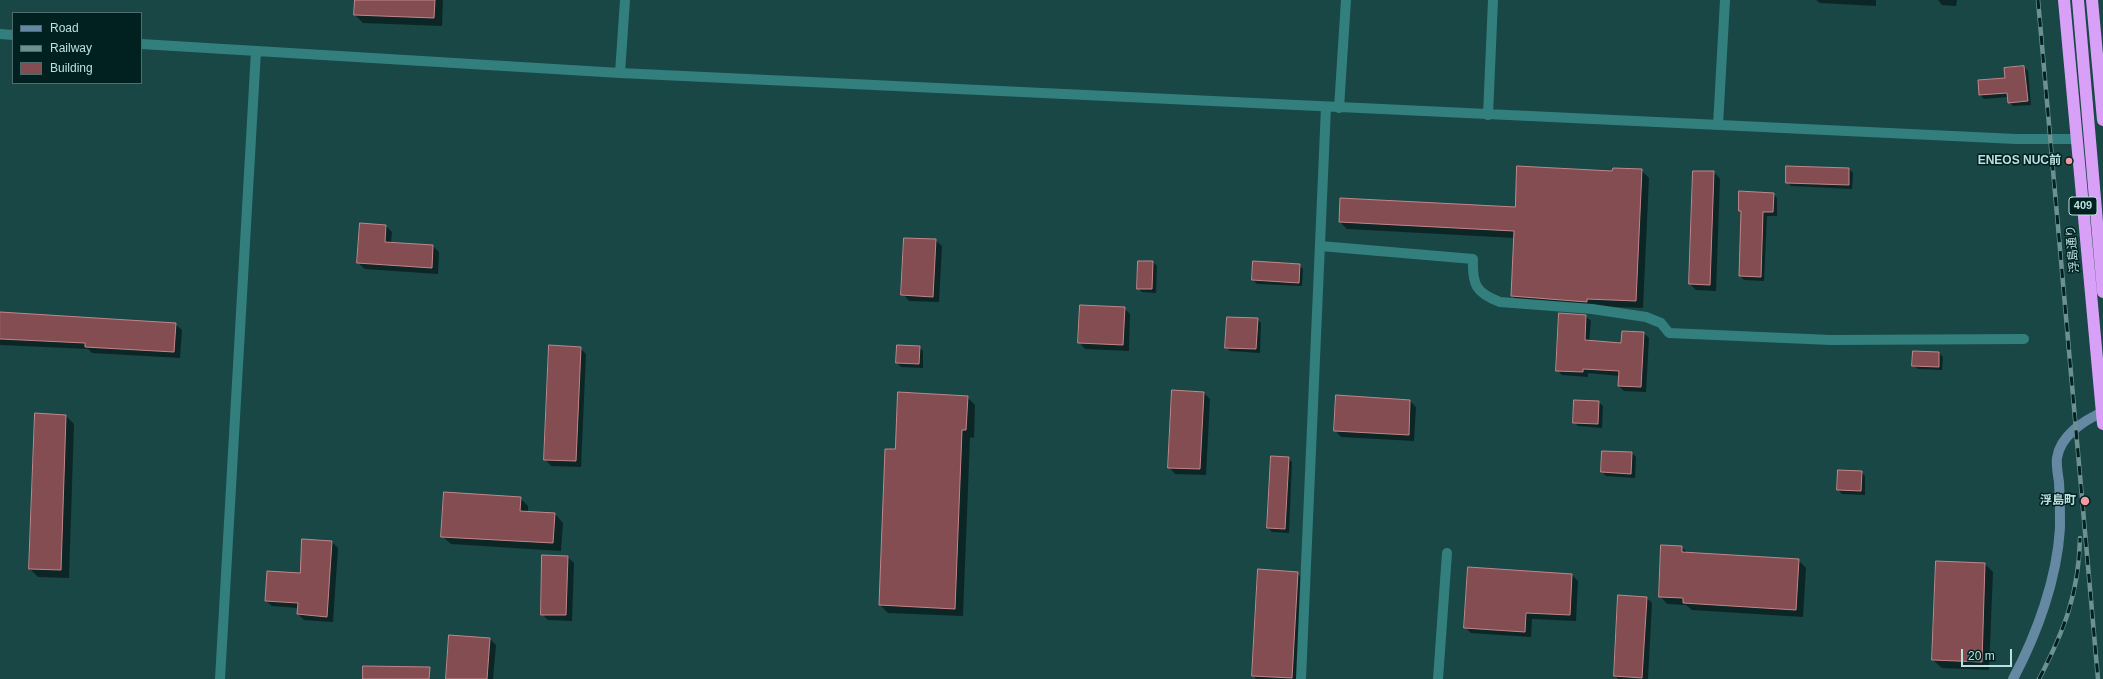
<!DOCTYPE html>
<meta charset="utf-8">
<style>
body{margin:0}
#map{position:relative;width:2103px;height:679px;overflow:hidden;background:#133b3b;font-family:Helvetica,sans-serif}
canvas{display:block}
.legend{position:absolute;left:12px;top:12px;width:130px;height:72px;box-sizing:border-box;background:#012121;border:1px solid #4c6d6d;margin:0;padding:5px 7px;list-style:none;font-size:12px;color:#bce0df}
.legend li{display:flex;align-items:center;gap:8px;height:20px}
.legend b{width:20px;border:1px solid #4c6d6d}
.scale{position:absolute;left:1961px;top:649px;width:51px;height:18px;box-sizing:border-box;border:2px solid #bce0df;border-top:0;padding-left:5px;font-size:12px;line-height:14px;white-space:nowrap;color:#bce0df;-webkit-text-stroke:3px #012121;paint-order:stroke}
</style>
<div id="map">
<canvas width="2103" height="679"></canvas>
<ul class="legend">
<li><b style="height:5px;background:#6589a2"></b>Road</li>
<li><b style="height:5px;background:#6b9190"></b>Railway</li>
<li><b style="height:11px;background:#844d52"></b>Building</li>
</ul>
<div class="scale">20 m</div>
</div>
<script>
const context = document.querySelector('canvas').getContext('2d');
context.lineJoin = 'round';
function fill(path, color) { context.fillStyle = color; context.fill(path, 'evenodd'); }
function stroke(path, color, width, dash) { context.strokeStyle = color; context.lineWidth = width; context.lineCap = dash ? 'butt' : 'round'; context.setLineDash(dash || []); context.stroke(path); }
function write(font, color, halo, rows, align = 'center') {
  context.font = font + ' Helvetica,"Noto Sans JP",sans-serif'; context.lineWidth = 3; context.setLineDash([]); context.textBaseline = 'middle'; context.strokeStyle = halo; context.fillStyle = color; for (const [text, x, y, turn = 0] of rows) {
    context.save(); context.translate(x, y); context.rotate((+turn || 0) * Math.PI / 180); context.textAlign = isNaN(turn) ? turn : align; if (halo) context.strokeText(text, 0, 0); context.fillText(text, 0, 0); context.restore();
  }
}
fill(new Path2D(`
 M0,0H2103V679H0ZM13,13H141V83H13Z`), '#184746');
fill(new Path2D(`
 M356,0H443L442,26L363,23L355,15Z
 M1816,0H1876V6L1820,3Z
 M1938,0H1967H1957L1956,6L1942,5Z
 M2024,67L2028,71L2031,105L2013,106L2009,102L2008,97L1984,99L1980,95Z
 M1849,169L1853,173L1852,189L1791,186L1787,182Z
 M1641,170L1649,178L1643,308L1520,303L1512,296L1515,238L1347,229L1340,222L1516,208L1613,172Z
 M1714,172L1720,179L1716,291L1696,290L1690,284Z
 M1773,194L1777,198V216H1767L1764,281L1744,280L1740,276L1742,213L1740,211Z
 M386,226L392,232L391,243L433,246L439,252L438,274L365,269L358,263Z
 M935,240L942,246L939,302L909,301L903,294Z
 M1153,262L1157,266L1156,293L1142,292L1138,288Z
 M1299,265L1303,269L1302,286L1257,284L1253,280Z
 M1124,308L1130,314L1129,351L1085,349L1079,342Z
 M0,314L175,324L182,330L180,358L92,353L88,349L0,345Z
 M1585,316L1591,321L1589,342L1622,344L1644,333L1649,338L1646,392L1624,391L1619,386L1620,376L1588,373V377L1562,375L1557,370Z
 M1257,319L1261,323L1260,353L1230,351L1226,347Z
 M919,347L923,351V368L901,367L897,363Z
 M580,348L586,354L581,467L551,466L545,459Z
 M1939,353L1943,357L1942,370L1918,369L1913,365Z
 M1204,393L1210,399L1206,475L1175,474L1169,467Z
 M1337,396L1410,401L1416,407L1414,441L1341,437L1335,430Z
 M967,397L975,405L974,438L970,437L963,616L888,613L880,605L896,450Z
 M1599,402L1603,406L1602,428L1578,426L1574,422Z
 M36,414L66,416L74,424L69,578L38,577L30,569Z
 M1632,453L1636,457L1635,478L1606,476L1602,472Z
 M1288,458L1292,462L1289,533L1272,532L1268,528Z
 M1861,472L1865,476V495L1842,494L1838,490Z
 M520,498L528,506V513L555,514L563,523L561,551L451,544L442,536Z
 M332,542L338,548L333,622L304,620L298,614V608L272,606L266,601L301,574Z
 M1682,547L1688,554L1798,560L1806,568L1803,617L1692,610L1686,605L1667,604L1660,596Z
 M568,557L574,563L572,621L548,620L542,614Z
 M1985,564L1993,572L1989,670L1942,668L1933,660Z
 M1297,573L1305,581L1300,679H1256L1253,675Z
 M1572,575L1578,581L1576,621L1532,619L1531,637L1471,633L1465,627Z
 M1647,598L1652,603L1648,679H1618L1615,676Z
 M490,639L496,645L493,679H447Z`), '#0007');
const building = new Path2D(`
 M355,0H435L434,18L354,15Z
 M2024,66L2028,101L2008,103L2007,93L1979,95L1978,80L2005,78L2004,68Z
 M1517,166L1612,171L1613,168L1642,169L1636,301L1587,299V302L1511,296L1514,231L1339,222L1340,198L1515,207Z
 M1786,166L1849,168V185L1786,183Z
 M1693,171H1714L1710,285L1689,284Z
 M1739,191L1774,193L1773,212H1763L1761,277L1739,276L1741,211H1739Z
 M360,223L386,225L385,242L433,245L432,268L357,263Z
 M904,238L936,239L933,297L901,295Z
 M1138,261H1153L1152,289H1137Z
 M1253,261L1300,264L1299,283L1252,280Z
 M1080,305L1125,307L1123,345L1078,343Z
 M0,312L176,323L174,352L85,347V343L0,339Z
 M1559,313L1586,315L1585,340L1621,343L1622,331L1644,332L1641,387L1618,386L1619,371L1583,369V372L1556,371Z
 M1227,317L1258,318L1256,349L1225,348Z
 M549,345L581,347L576,461L544,460Z
 M897,345L920,346L919,364L896,363Z
 M1913,351L1939,352V367L1912,366Z
 M1172,390L1204,392L1200,469L1168,468Z
 M898,392L968,396L966,430H962L955,609L879,605L885,449H895Z
 M1336,395L1410,400L1409,435L1334,431Z
 M1574,400L1599,401L1598,424L1573,423Z
 M35,413L66,415L61,570L29,569Z
 M1602,451L1632,452L1631,474L1601,472Z
 M1271,456L1289,457L1285,529L1267,528Z
 M1838,470L1862,471L1861,491L1837,490Z
 M444,492L521,497L520,511L555,513L553,543L441,537Z
 M302,539L332,541L327,617L297,614L298,603L265,601L267,571L300,573Z
 M1661,545L1682,546V552L1799,559L1796,610L1683,603V598L1659,597Z
 M542,555L568,556L566,615H541Z
 M1936,561L1985,563L1982,662L1932,660Z
 M1468,567L1572,574L1570,615L1526,613L1525,632L1464,628Z
 M1258,569L1298,572L1292,678L1252,676Z
 M1618,595L1647,597L1642,678L1614,676Z
 M449,635L490,638L487,679H446Z
 M363,666L430,667L429,679H363Z`);
fill(building, '#844d52');
stroke(building, '#c2868a', 1);
stroke(new Path2D(`
 M0,34L13,35
 M141,44L620,73L2016,139H2077
 M620,73L625,0
 M1339,108L1346,0
 M1488,115L1493,0
 M1718,125L1725,0
 M1320,246L1473,259C1472,285 1476,293 1500,302L1592,309L1646,317L1661,323L1669,333L1831,340L2024,339
 M220,679L256,51
 M1301,679L1326,107
 M1438,679L1447,553`), '#337f7e', 10);
stroke(new Path2D(`
 M2013,679C2037,634 2057,579 2060,528C2060,513 2060,498 2059,482C2058,475 2056,465 2057,458C2060,436 2084,420 2103,412`), '#6589a2', 10);
stroke(new Path2D(`
 M2064,0L2103,424
 M2078,0L2103,292
 M2092,0L2103,120`), '#d9a0f7', 12);
const rail = new Path2D(`
 M2038,0L2098,679
 M2039,679C2064,631 2079,593 2080,538`);
stroke(rail, '#6b9190', 4.5);
stroke(rail, '#012121', 3, [9]);
for (const [x, y, r, color] of [
 [2069,161,4,"#f49aa3"],
 [2085,501,5,"#f49aa3"]
]) { const dot = new Path2D(); dot.arc(x, y, r, 0, 2 * Math.PI); context.fillStyle = color; context.fill(dot); stroke(dot, '#012121', 1.5); }
for (const [x, y, w] of [
 [2083,206,28]
]) { const box = new Path2D(); box.roundRect(x - w / 2, y - 9, w, 18, 3); context.fillStyle = '#012121'; context.fill(box); stroke(box, '#bce0df', 1); }
write('bold 11px', '#bce0df', null, [
 ["409",2083,206]
]);
write('bold 12px', '#bce0df', '#012121', [
 ["ENEOS NUC前",2061,161],
 ["浮島町",2076,501]
], 'right');
write('12px', '#bce0df', '#012121', [
 ["浮島通り",2073,249,-95]
]);
</script>
